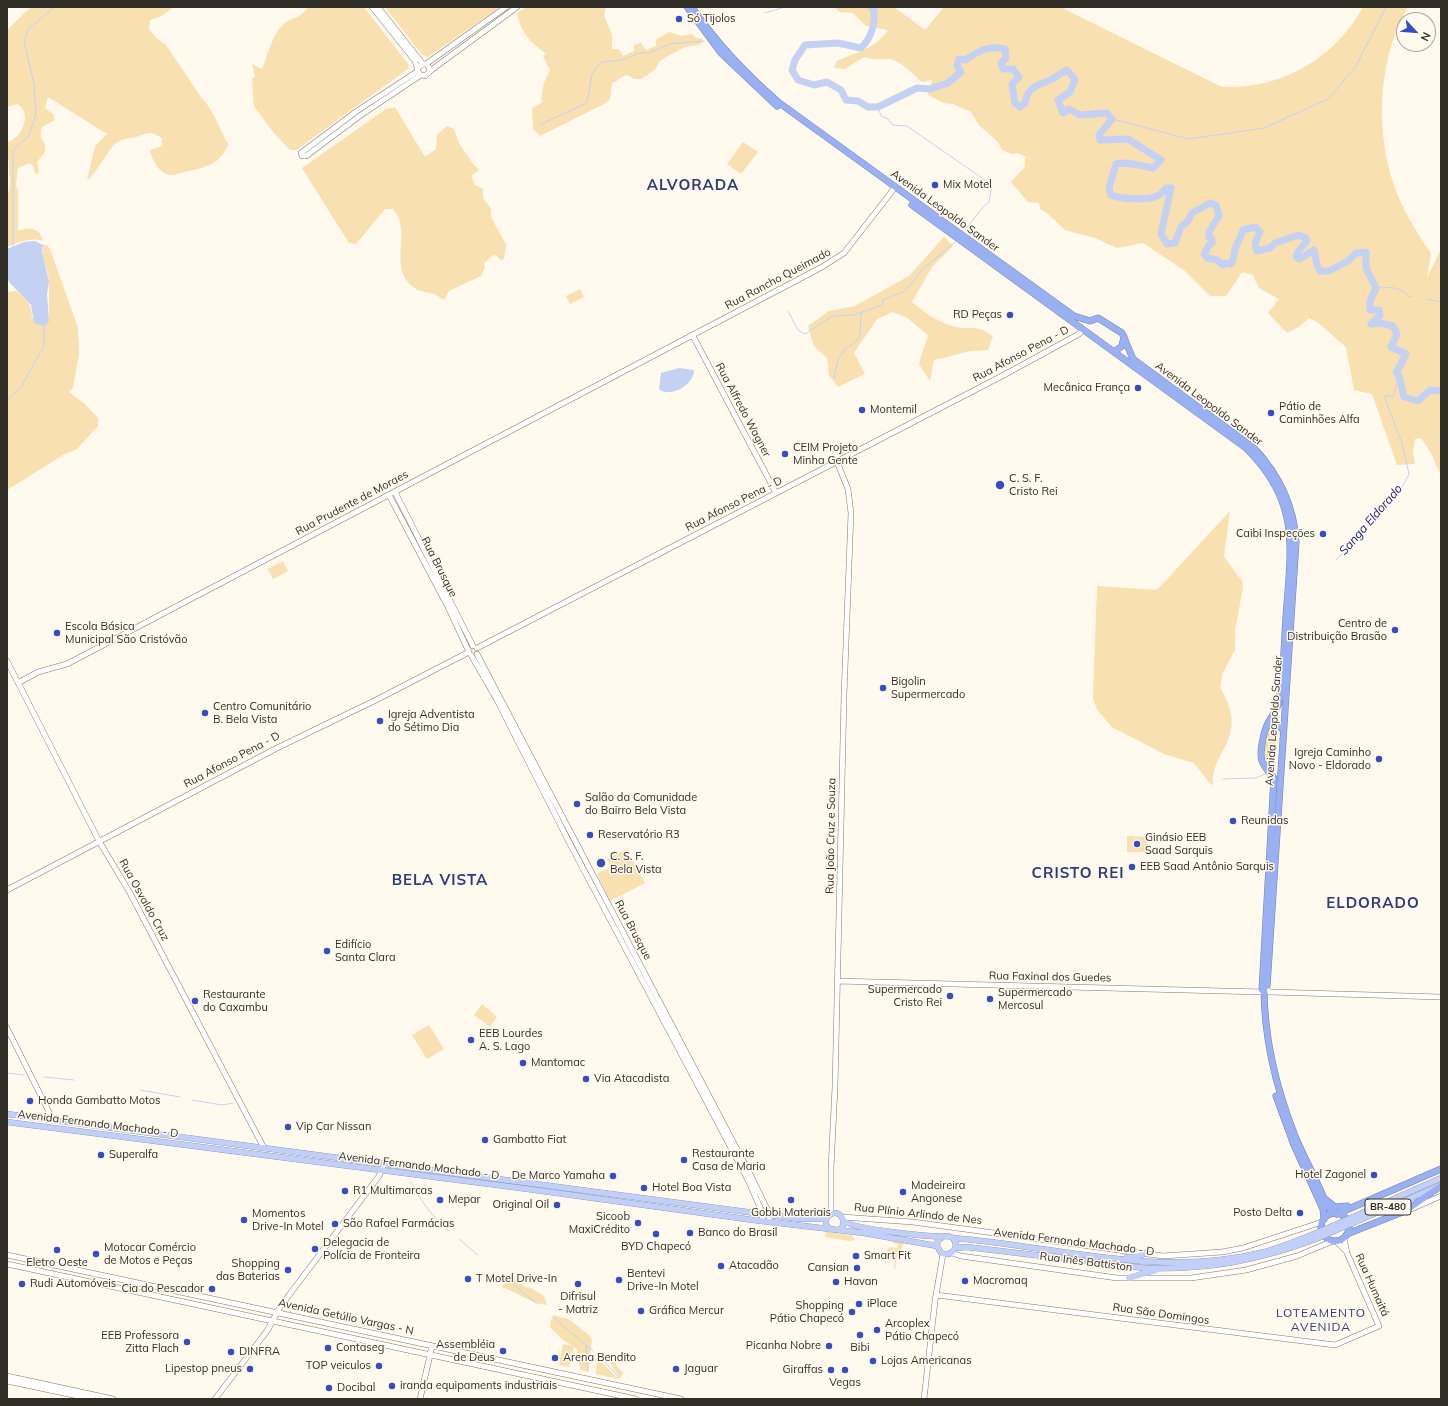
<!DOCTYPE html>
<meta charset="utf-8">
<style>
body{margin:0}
#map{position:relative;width:1448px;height:1406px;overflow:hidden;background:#fff9ee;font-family:Mulish,sans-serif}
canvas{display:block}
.frame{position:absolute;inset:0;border:8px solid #312e27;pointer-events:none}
.north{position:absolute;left:1396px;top:12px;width:40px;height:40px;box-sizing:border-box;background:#fff9ee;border:1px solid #ada89e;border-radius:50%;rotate:116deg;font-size:11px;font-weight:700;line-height:16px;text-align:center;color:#312e27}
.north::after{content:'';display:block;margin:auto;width:14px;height:18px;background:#354ebf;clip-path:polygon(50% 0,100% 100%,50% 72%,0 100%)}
</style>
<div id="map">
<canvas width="1448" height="1406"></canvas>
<div class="frame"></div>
<div class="north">N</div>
</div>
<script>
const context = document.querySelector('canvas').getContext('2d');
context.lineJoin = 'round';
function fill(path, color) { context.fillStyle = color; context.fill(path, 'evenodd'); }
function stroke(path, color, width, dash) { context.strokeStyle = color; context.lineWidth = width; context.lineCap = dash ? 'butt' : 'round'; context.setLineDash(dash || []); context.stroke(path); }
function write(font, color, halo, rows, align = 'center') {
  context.font = font + ' Mulish,sans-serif'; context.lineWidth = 3; context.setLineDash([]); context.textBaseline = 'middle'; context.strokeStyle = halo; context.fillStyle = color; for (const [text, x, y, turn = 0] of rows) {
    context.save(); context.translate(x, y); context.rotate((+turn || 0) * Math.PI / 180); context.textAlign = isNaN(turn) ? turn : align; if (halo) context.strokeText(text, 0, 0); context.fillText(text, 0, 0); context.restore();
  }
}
fill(new Path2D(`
 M31,7H174L160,17L150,20L149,29L156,38L166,45L203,100C212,107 221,132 228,144C222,164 202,169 183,172C180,173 175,175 171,175C159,174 152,160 150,150L162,146V138C150,131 149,133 136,137C130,138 121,139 116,143C106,152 95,176 87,180L95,146L107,134L48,97L45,108L53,114L55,120L42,127C40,133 40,139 45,144V152L37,162L39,171L37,175L35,173L33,166L30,163L18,168L16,185L18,191V231C30,226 40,228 43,241C30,237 19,242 7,247V193L9,192L10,183L7,142C23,138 32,114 18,104L7,107V30Z
 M308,7H364L409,65L408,69L296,150H290L273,132L254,106L252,78L255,77L252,64L262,69C268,55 273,32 285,23C295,16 300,19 308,7Z
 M385,7H500L428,57L422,55Z
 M527,7H606L604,15L612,35V49H619L623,56L634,51V45L641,43L646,50L656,46V40L669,32L681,36L693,34L696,38L702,39L703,42L698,45L685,47L670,55L660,61L655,70L641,79H634L628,75C622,75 619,81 612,83L610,99L606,103L540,136L533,129L532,108L543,102L541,99L544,83L550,70L543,56L546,54C530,41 521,34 517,13Z
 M834,7H894L925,30L944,7H1066L1064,9L1222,87C1282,89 1334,59 1363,7H1408C1376,61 1374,141 1399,198C1407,217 1419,236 1431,253L1427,278L1441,249V476L1431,453L1421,438L1415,439L1413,452L1415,464L1397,465L1372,394L1354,390L1346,347C1334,338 1321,322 1309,318L1299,327L1287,333L1268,313L1279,299L1259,288L1253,275L1242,272L1226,296H1210L1185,271L1143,243L1117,248L1095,238L1065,230L1047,213L1040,209L1039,203L1028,202L1011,182L1024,168L1026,157L1017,153L1012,154L1002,150L998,142L979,125L971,112L953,104L944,103L928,95L932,80L922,82C912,74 903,62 890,59C881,58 876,61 864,57L845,69L834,68L837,61C858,51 874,50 888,30L866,26L853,13L840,12Z
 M395,107L425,157L436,149L437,135L447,126L454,129L459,143L473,164L479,170L471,176L475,185L483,189V198L491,209V217L506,245L504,259L501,260L496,255L492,256L484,263L485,267L481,276L449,291L444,300C441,299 439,296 436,295C428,291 420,293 413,287C387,267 413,231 393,209H385L356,244L349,243L302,168L386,109Z
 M743,142L758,152L741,174L727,164Z
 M944,237L953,246L932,267L912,302C923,311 937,322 952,326C970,332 973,322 993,336L988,350L970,351L934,360L930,381L919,364L928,335L906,317L892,312L877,319L854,353L865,374L838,387L829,375L827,358L814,346L808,326L829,311L855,306L909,276Z
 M43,245H47L50,249L78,328L79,353L75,376L73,388L69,392L85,404L98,418V426L77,449L63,455L7,490V292L16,291C27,299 32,305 32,318L49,321C49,308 49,296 49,283C49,270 41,258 43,245Z
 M580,289L584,297L570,304L566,296Z
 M1230,511L1224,557L1242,581L1243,587L1235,631V650L1223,672L1220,687C1228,701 1235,717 1230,734C1225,752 1211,765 1213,784L1211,785L1194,763L1164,754L1112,727L1097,710L1093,699L1097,586L1157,590Z
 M283,561L288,571L273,579L268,569Z
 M1272,726L1277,727L1275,762L1266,761C1264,751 1263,732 1272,726Z
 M1127,836L1147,837L1146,852H1127Z
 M627,849L645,883L610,901L597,874L611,867L607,859Z
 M482,1004L497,1017L490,1027L474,1015Z
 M429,1025L444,1049L427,1059L412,1035Z
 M826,1232L851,1235L855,1240L849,1241L825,1237Z
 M890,1241L904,1243L897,1257L895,1270L894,1269L895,1260L889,1259L891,1257L886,1252L890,1247L897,1248L898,1245Z
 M507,1273L525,1287L531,1288L544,1296L547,1305C530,1303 518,1293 502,1287Z
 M554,1315L570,1320L590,1336L592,1340L588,1372L580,1369L577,1350L574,1346L569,1367L559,1365L563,1344L573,1346L563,1340L550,1327L551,1320Z
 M597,1351L610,1358L623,1373L619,1379L596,1374L597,1357L616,1377L619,1376L609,1362L598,1355Z`), '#f8e0b1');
fill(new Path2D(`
 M35,241L43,245L42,251L49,282L47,294L49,321L45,326L34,323L31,305L9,282L7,276V249L24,242Z
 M679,368L694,370C695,384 670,399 659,389L661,373Z`), '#c4d1f3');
stroke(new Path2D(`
 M765,13L785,7
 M878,107L881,116L888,119L893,125L907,126L992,185L989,202L984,206L964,231
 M1112,119L1189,139L1264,128L1328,99L1356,66L1386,7
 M539,125L587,103L592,74L601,62L622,60L640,53H649L669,44L704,41
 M13,246V150L28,137L36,115L34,84L24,41L29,28L55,7
 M1376,288C1388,288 1399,285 1408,296L1412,297
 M1427,299L1441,302
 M788,311L798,330L805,334L833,316L854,315L882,305L883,300L905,291L923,269L955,242
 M834,378L838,359L846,348L857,341L860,336L861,313
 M7,400L21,387L44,346V325
 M1336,560L1364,532L1375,517L1401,489L1409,474L1402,443L1385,399L1386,395L1393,397L1399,376
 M1270,769L1274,761
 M1223,779L1256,778L1267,773
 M7,1073L24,1075
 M44,1077L74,1080
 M140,1090L180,1097
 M192,1100L222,1105L233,1103
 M411,1182C421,1201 432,1217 449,1231
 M459,1239L478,1255
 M507,1279L537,1304
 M553,1317L593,1351
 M586,1346L588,1371
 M598,1355L618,1376`), '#c4d1f3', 1);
stroke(new Path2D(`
 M871,7L874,9C875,25 872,37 861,48L838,43L805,45L795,60L792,70L798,80L814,85L827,82L841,90L846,100L858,101L868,107H878L917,88L930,89L948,83L961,72L957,66L959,59L965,60C979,51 988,45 1005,49L1006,58L1001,63L1003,69H1013L1019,77L1012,84L1015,103L1020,107L1025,103C1028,85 1039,86 1052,79C1057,76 1062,73 1067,70L1075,79L1070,92L1058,100L1063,113L1069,109L1080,115L1107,113L1112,119L1099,135L1100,140L1128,139L1161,160L1153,168C1142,166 1126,161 1116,164L1109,188L1111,195C1120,199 1150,201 1159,195C1162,194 1164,190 1166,188H1171L1161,234L1167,244L1175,243L1181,227L1188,221L1192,213L1210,203L1216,205L1219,216L1209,232V237L1212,239V243L1209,245L1204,254L1207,258L1217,260L1223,265L1227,263L1231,264C1234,259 1234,254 1235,249C1237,243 1241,237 1243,230L1255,227L1260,232L1255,243L1257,251L1270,248L1275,243L1299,235L1306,238L1307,241L1299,250L1296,256L1299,259L1314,250L1317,265L1320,271H1329L1348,261L1356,253L1366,252V268L1376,288L1370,301V310H1379L1380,315L1371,324L1380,323L1393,326L1397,334L1391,347L1406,354L1396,373L1399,376L1404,397L1418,401L1430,390L1441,391`), '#c4d1f3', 7);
const secondary = new Path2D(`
 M372,7L415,61L419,74L425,76L429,72L430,69L426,64H423L418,67
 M378,7L423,64
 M426,64L506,7
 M418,71L357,111L301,153L302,156H306L361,115L421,75
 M430,71L517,7
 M693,336L776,493
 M395,492L473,646
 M389,495L448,607L469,652
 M477,648L1002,376L1079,334L1083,330
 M477,654L752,1178L770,1215L769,1222
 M471,655L497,700L568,840L748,1180L763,1214L762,1221
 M7,661L99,841L130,893L264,1148
 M18,683L38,672L67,664L822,267L844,253L893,190
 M7,890L275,749L376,700L469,652
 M837,981L1262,992
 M1264,987L1270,992L1441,997
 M7,1028L53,1120
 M1411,1209L1441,1196
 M831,1214V1168L835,1087L844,695L851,513L848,489L837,462
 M842,1217L913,1222L1163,1256L1222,1252L1243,1248L1322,1222
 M1336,1241L1347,1252
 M952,1253L961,1256L1117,1278H1191L1246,1270L1297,1256L1333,1241
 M7,1255L681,1399
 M7,1264L636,1399
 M936,1295L1335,1345L1379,1326L1347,1253L1344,1238
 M7,1376L113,1399
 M7,1381L92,1399
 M215,1399L267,1331L280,1307L379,1176L383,1167
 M420,1399L432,1346
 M924,1399L935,1301L943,1254`);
const primary = new Path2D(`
 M7,1114L770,1215L801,1219H826
 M7,1122L520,1188L753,1220L864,1233L937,1246
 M1353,1217L1441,1178
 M844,1221C852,1229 935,1238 948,1236L953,1238C1055,1246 1157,1278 1260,1253C1278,1249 1296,1241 1314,1234
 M1355,1222L1441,1185
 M829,1229L826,1224V1219C831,1211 839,1211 843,1219V1226L839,1230
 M943,1237L938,1240L937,1246L941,1253C952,1257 960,1248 953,1238
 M956,1248L967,1247L1144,1268C1207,1270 1257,1261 1316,1239
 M1127,1257H1135L1144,1254
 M1129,1278L1155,1270`);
const highway = new Path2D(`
 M687,7L721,53L777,106
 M692,7C716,43 745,73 778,102L1074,316L1090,321L1098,318L1122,333L1133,359L1254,448C1279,475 1294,505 1296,542L1267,986L1264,987C1264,1039 1276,1088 1295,1136C1305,1160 1318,1182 1327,1206L1334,1213
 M912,205L1246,448C1301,502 1291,547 1286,617C1284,645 1284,674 1279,701C1278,709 1272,716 1268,723C1264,731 1259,752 1262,761C1264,767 1270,773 1274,778L1262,990
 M1114,352L1122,346L1124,337
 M1267,726L1272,723H1276L1283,730
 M1276,1096L1294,1145L1323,1209L1324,1219
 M1325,1199L1335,1207L1347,1206
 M1321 1227a14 14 0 1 1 28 0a14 14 0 1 1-28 0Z
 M1337,1214L1441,1169
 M1347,1234L1405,1211L1441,1186`);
stroke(secondary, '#827969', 6);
stroke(primary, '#7583ac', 6);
stroke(highway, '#7583ac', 7);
stroke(secondary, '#fff', 5);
stroke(primary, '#c2d0f8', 5.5);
stroke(highway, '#99b1f3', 6);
const primaryBridge = new Path2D(`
 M1314,1234L1353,1217
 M1316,1239L1355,1222`);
stroke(primaryBridge, '#7583ac', 6, []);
stroke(primaryBridge, '#c2d0f8', 5.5);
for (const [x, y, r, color] of [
 [679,19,4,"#354ebf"],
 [935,185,4,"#354ebf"],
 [1010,315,4,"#354ebf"],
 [1138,388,4,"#354ebf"],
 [862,410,4,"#354ebf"],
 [1271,413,4,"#354ebf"],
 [785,454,4,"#354ebf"],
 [1000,485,5,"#354ebf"],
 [1323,534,4,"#354ebf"],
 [1395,630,4,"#354ebf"],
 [57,633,4,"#354ebf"],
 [883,688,4,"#354ebf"],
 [205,713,4,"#354ebf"],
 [380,721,4,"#354ebf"],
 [1379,759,4,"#354ebf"],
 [577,804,4,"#354ebf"],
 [1233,821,4,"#354ebf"],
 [590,835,4,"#354ebf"],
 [1137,844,4,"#354ebf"],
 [601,863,5,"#354ebf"],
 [1132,867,4,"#354ebf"],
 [327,951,4,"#354ebf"],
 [950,996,4,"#354ebf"],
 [990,999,4,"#354ebf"],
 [195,1001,4,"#354ebf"],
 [471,1040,4,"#354ebf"],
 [523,1063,4,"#354ebf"],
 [586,1079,4,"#354ebf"],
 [30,1101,4,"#354ebf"],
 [288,1127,4,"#354ebf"],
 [485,1140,4,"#354ebf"],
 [101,1155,4,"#354ebf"],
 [684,1160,4,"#354ebf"],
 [1374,1175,4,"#354ebf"],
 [613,1176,4,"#354ebf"],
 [644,1188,4,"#354ebf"],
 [345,1191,4,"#354ebf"],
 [903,1192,4,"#354ebf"],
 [440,1200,4,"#354ebf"],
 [791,1200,4,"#354ebf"],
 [557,1205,4,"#354ebf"],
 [1300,1213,4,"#354ebf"],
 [244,1220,4,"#354ebf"],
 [638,1223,4,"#354ebf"],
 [335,1224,4,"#354ebf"],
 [690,1233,4,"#354ebf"],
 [656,1234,4,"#354ebf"],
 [315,1249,4,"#354ebf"],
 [57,1250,4,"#354ebf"],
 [96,1254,4,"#354ebf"],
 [856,1256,4,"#354ebf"],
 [721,1266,4,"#354ebf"],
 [857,1268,4,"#354ebf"],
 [288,1270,4,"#354ebf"],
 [468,1279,4,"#354ebf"],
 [619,1280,4,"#354ebf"],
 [965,1281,4,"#354ebf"],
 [836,1282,4,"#354ebf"],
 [22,1284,4,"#354ebf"],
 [578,1284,4,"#354ebf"],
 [212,1289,4,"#354ebf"],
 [859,1304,4,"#354ebf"],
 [641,1311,4,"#354ebf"],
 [852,1312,4,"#354ebf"],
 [877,1330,4,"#354ebf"],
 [860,1335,4,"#354ebf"],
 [187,1342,4,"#354ebf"],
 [829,1346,4,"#354ebf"],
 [328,1348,4,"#354ebf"],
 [503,1351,4,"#354ebf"],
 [231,1352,4,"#354ebf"],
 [555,1358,4,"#354ebf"],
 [873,1361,4,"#354ebf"],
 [379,1366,4,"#354ebf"],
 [250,1369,4,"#354ebf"],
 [676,1369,4,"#354ebf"],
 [831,1370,4,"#354ebf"],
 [845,1370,4,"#354ebf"],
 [392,1386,4,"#354ebf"],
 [329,1388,4,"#354ebf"]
]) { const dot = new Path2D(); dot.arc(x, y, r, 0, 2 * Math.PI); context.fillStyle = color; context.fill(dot); stroke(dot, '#fff9ee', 1.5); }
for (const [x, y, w] of [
 [1388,1207,46]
]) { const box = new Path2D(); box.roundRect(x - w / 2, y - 8, w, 16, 3); context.fillStyle = '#fff9ee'; context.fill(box); stroke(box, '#312e27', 1); }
write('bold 10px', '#312e27', null, [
 ["BR-480",1388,1207]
]);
write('11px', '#312e27', '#fff9ee', [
 ["Só Tijolos",687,19],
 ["Mix Motel",943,185],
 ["RD Peças",1002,315,"right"],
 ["Mecânica França",1130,388,"right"],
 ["Pátio de",1279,407],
 ["Caminhões Alfa",1279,420],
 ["Montemil",870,410],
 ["CEIM Projeto",793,448],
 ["Minha Gente",793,461],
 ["C. S. F.",1009,479],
 ["Cristo Rei",1009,492],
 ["Caibi Inspeçōes",1315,534,"right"],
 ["Centro de",1387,624,"right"],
 ["Distribuição Brasão",1387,637,"right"],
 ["Escola Básica",65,627],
 ["Municipal São Cristóvão",65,640],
 ["Bigolin",891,682],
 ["Supermercado",891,695],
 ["Centro Comunitário",213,707],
 ["B. Bela Vista",213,720],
 ["Igreja Adventista",388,715],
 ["do Sétimo Dia",388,728],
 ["Igreja Caminho",1371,753,"right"],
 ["Novo - Eldorado",1371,766,"right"],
 ["Salão da Comunidade",585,798],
 ["do Bairro Bela Vista",585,811],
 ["Reunidas",1241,821],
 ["Reservatório R3",598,835],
 ["Ginásio EEB",1145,838],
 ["Saad Sarquis",1145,851],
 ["C. S. F.",610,857],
 ["Bela Vista",610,870],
 ["EEB Saad Antônio Sarquis",1140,867],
 ["Edifício",335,945],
 ["Santa Clara",335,958],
 ["Supermercado",942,990,"right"],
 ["Cristo Rei",942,1003,"right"],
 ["Supermercado",998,993],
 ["Mercosul",998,1006],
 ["Restaurante",203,995],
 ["do Caxambu",203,1008],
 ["EEB Lourdes",479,1034],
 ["A. S. Lago",479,1047],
 ["Mantomac",531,1063],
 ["Via Atacadista",594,1079],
 ["Honda Gambatto Motos",38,1101],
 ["Vip Car Nissan",296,1127],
 ["Gambatto Fiat",493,1140],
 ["Restaurante",692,1154],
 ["Casa de Maria",692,1167],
 ["Superalfa",109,1155],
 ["Hotel Zagonel",1366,1175,"right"],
 ["De Marco Yamaha",605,1176,"right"],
 ["Madeireira",911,1186],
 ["Angonese",911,1199],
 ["Hotel Boa Vista",652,1188],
 ["R1 Multimarcas",353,1191],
 ["Mepar",448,1200],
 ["Original Oil",549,1205,"right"],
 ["Gobbi Materiais",791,1213,"center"],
 ["Posto Delta",1292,1213,"right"],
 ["Momentos",252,1214],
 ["Drive-In Motel",252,1227],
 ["Sicoob",630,1217,"right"],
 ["MaxiCrédito",630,1230,"right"],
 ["São Rafael Farmácias",343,1224],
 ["Banco do Brasil",698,1233],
 ["Delegacia de",323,1243],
 ["Polícia de Fronteira",323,1256],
 ["BYD Chapecó",656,1247,"center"],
 ["Motocar Comércio",104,1248],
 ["de Motos e Peças",104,1261],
 ["Smart Fit",864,1256],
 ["Eletro Oeste",57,1263,"center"],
 ["Shopping",280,1264,"right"],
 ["das Baterias",280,1277,"right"],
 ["Atacadão",729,1266],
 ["Cansian",849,1268,"right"],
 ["Bentevi",627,1274],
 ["Drive-In Motel",627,1287],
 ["T Motel Drive-In",476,1279],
 ["Macromaq",973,1281],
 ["Havan",844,1282],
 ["Rudi Automóveis",30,1284],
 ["Cia do Pescador",204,1289,"right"],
 ["Difrisul",578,1297,"center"],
 ["- Matriz",578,1310,"center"],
 ["iPlace",867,1304],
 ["Shopping",844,1306,"right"],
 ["Pátio Chapecó",844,1319,"right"],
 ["Gráfica Mercur",649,1311],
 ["Arcoplex",885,1324],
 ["Pátio Chapecó",885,1337],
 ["EEB Professora",179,1336,"right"],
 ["Zitta Flach",179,1349,"right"],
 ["Assembléia",495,1345,"right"],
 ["de Deus",495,1358,"right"],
 ["Picanha Nobre",821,1346,"right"],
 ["Contaseg",336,1348],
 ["Bibi",860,1348,"center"],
 ["DINFRA",239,1352],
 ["Arena Bendito",563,1358],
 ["Lojas Americanas",881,1361],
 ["TOP veiculos",371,1366,"right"],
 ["Lipestop pneus",242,1369,"right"],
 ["Jaguar",684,1369],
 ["Giraffas",823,1370,"right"],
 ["Vegas",845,1383,"center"],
 ["iranda equipaments industriais",400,1386],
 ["Docibal",337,1388]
], 'left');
write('11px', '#312e27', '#fff9ee', [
 ["Avenida Leopoldo Sander",945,211,36],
 ["Rua Rancho Queimado",778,279,-28],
 ["Rua Afonso Pena - D",1021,354,-28],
 ["Avenida Leopoldo Sander",1209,404,37],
 ["Rua Alfredo Wagner",743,410,62],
 ["Rua Prudente de Moraes",352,503,-28],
 ["Rua Afonso Pena - D",734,504,-27],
 ["Rua Brusque",439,567,63],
 ["Avenida Leopoldo Sander",1274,721,-86],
 ["Rua Afonso Pena - D",232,760,-28],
 ["Rua João Cruz e Souza",831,836,-89],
 ["Rua Osvaldo Cruz",144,900,61],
 ["Rua Brusque",633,930,62],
 ["Rua Faxinal dos Guedes",1050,977,1],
 ["Avenida Fernando Machado - D",98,1124,7],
 ["Avenida Fernando Machado - D",419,1166,7],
 ["Rua Plínio Arlindo de Nes",918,1214,6],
 ["Avenida Fernando Machado - D",1074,1242,7],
 ["Rua Inês Battiston",1086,1262,7],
 ["Rua Humaitá",1372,1285,66],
 ["Rua São Domingos",1161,1314,8],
 ["Avenida Getúlio Vargas - N",346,1317,12]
]);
write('italic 12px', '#15207c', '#fff9ee', [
 ["Sanga Eldorado",1371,520,-49]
]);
context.letterSpacing = '1px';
write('12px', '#2c3c76', '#fff9ee', [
 ["LOTEAMENTO",1321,1313],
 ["AVENIDA",1321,1327]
]);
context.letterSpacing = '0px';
context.letterSpacing = '1px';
write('bold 15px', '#2c3c76', '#fff9ee', [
 ["ALVORADA",693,185],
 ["CRISTO REI",1078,873],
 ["BELA VISTA",440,880],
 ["ELDORADO",1373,903]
]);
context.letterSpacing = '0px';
</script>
